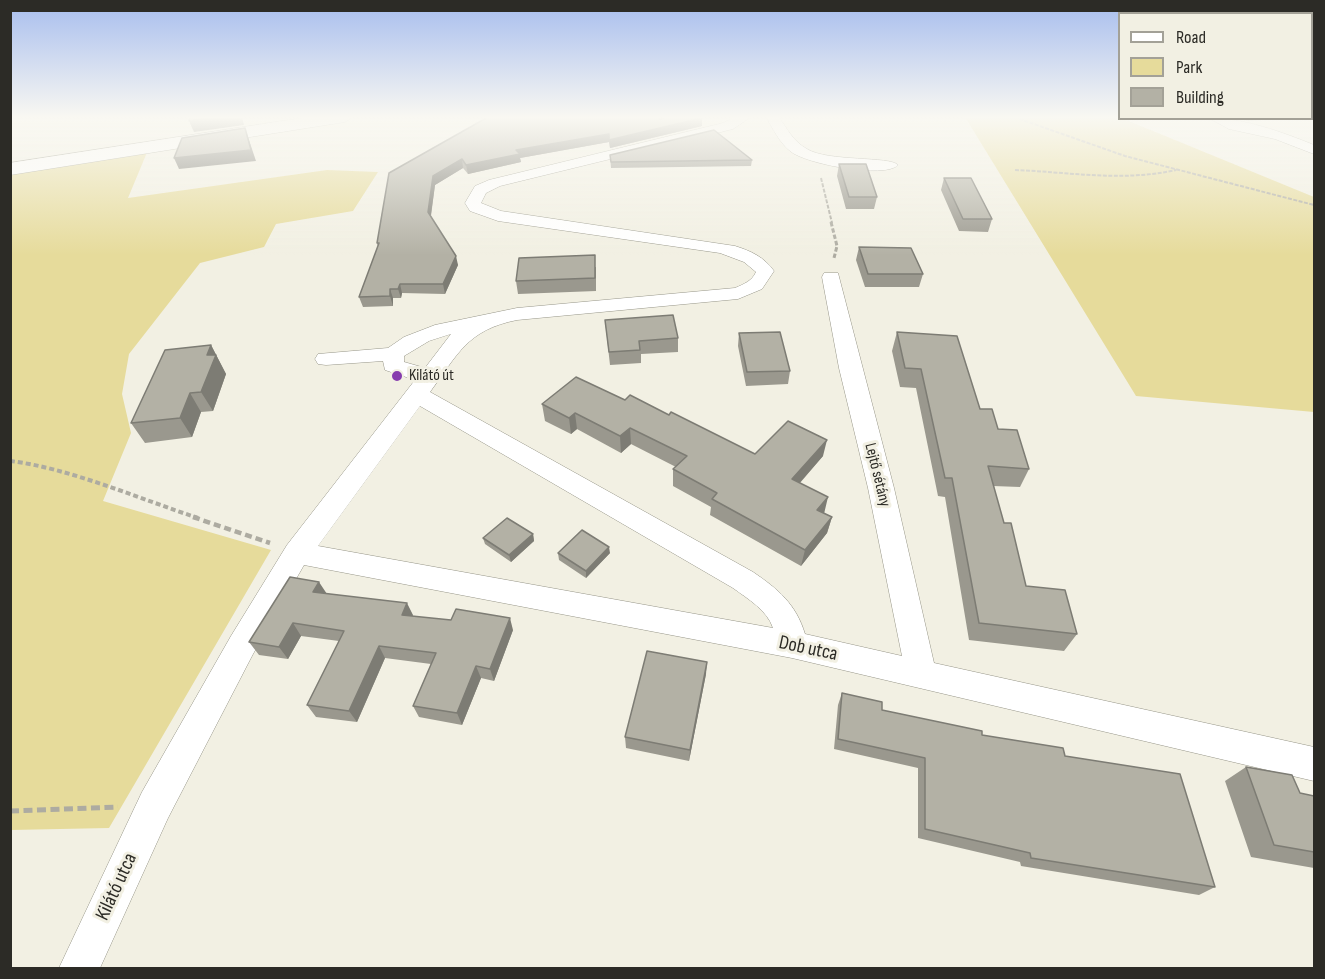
<!DOCTYPE html>
<meta charset="utf-8">
<style>
body{margin:0}
#map{position:relative;width:1325px;height:979px;overflow:hidden;background:#f2f0e3;font-family:"Sofia Sans Condensed",sans-serif}
canvas{display:block}
.frame{position:absolute;inset:0;border:12px solid #2c2b26;pointer-events:none}
.legend{position:absolute;left:1118px;top:12px;width:195px;height:108px;box-sizing:border-box;background:#f2f0e3;border:2px solid #a3a197;margin:0;padding:8px 10px;list-style:none;font-size:18px;color:#2c2b26}
.legend li{display:flex;align-items:center;gap:12px;height:30px}
.legend b{width:30px;border:2px solid #a3a197}
</style>
<div id="map">
<canvas width="1325" height="979"></canvas>
<div class="frame"></div>
<ul class="legend">
<li><b style="height:8px;background:#fff"></b>Road</li>
<li><b style="height:16px;background:#e6db9b"></b>Park</li>
<li><b style="height:16px;background:#b3b1a5"></b>Building</li>
</ul>
</div>
<script>
const context = document.querySelector('canvas').getContext('2d');
context.lineJoin = 'round';
function fill(path, color) { context.fillStyle = color; context.fill(path, 'evenodd'); }
function stroke(path, color, width, dash) { context.strokeStyle = color; context.lineWidth = width; context.lineCap = dash ? 'butt' : 'round'; context.setLineDash(dash || []); context.stroke(path); }
function write(font, color, halo, rows, align = 'center') {
  context.font = font + ' "Sofia Sans Condensed",sans-serif'; context.lineWidth = 6; context.setLineDash([]); context.textBaseline = 'middle'; context.strokeStyle = halo; context.fillStyle = color; for (const [text, x, y, turn = 0] of rows) {
    context.save(); context.translate(x, y); context.rotate((+turn || 0) * Math.PI / 180); context.textAlign = isNaN(turn) ? turn : align; if (halo) context.strokeText(text, 0, 0); context.fillText(text, 0, 0); context.restore();
  }
}
fill(new Path2D(`
 M965,117H1119L1314,197V412L1136,396Z
 M148,150L128,198L327,170L378,172L353,211L276,224L264,247L200,263L129,354L122,394L131,433L103,501L271,550L109,828L11,830V172Z`), '#e6db9b');
const minor = new Path2D(`
 M734,117H751L733,129L500,186L486,193L481,203L501,211L735,246C751,251 764,257 774,271L762,289L738,299L517,320C467,330 458,354 430,392L753,572C778,589 796,604 805,634L902,656L868,488L839,368L822,277L824,273H838L894,488L934,663L1314,747V781L792,658L304,565L253,654L168,818L100,968H59L142,792L231,636L287,545L415,380L385,370L383,361L326,365L318,364L315,359L318,354L388,348L404,337L435,325L517,308L735,288C744,284 752,281 756,272L744,262L720,253L498,221L470,211L465,203L475,186L489,180L723,123ZM451,334L425,368L404,362V356L429,341ZM420,406L733,588C748,599 767,610 773,628L318,546Z
 M766,117H779C787,129 794,142 807,149C828,162 890,156 898,165C885,179 805,164 790,151C780,143 773,129 766,117Z
 M1209,118C1244,118 1282,132 1314,145V154L1275,139L1229,129Z`);
const tertiary = new Path2D(`
 M308,117H353L345,122L10,175V163Z`);
stroke(minor, '#979689', 1);
stroke(tertiary, '#979689', 1);
stroke(new Path2D(`
 M1014,117L1125,156L1314,205
 M1015,170C1069,172 1122,182 1176,170
 M821,178L832,223`), '#adaba1', 2, [4, 1.5]);
stroke(new Path2D(`
 M831,222L837,246L834,258`), '#adaba1', 3, [4.5, 2]);
stroke(new Path2D(`
 M10,461C69,468 140,499 198,518`), '#adaba1', 4, [5, 3]);
stroke(new Path2D(`
 M193,517L270,543`), '#adaba1', 4.5, [7, 4]);
stroke(new Path2D(`
 M10,811L118,807`), '#adaba1', 5, [9, 4.5]);
fill(minor, '#fff');
fill(tertiary, '#fff');
fill(new Path2D(`
 M702,118V126L610,148L609,142L520,158L521,162L468,174L463,168L435,185L431,216L458,265L445,294L402,293L401,298H393V306L363,307L359,297L378,247L377,243L389,173L660,119Z
 M1236,118H1290L1248,121Z
 M610,155L752,160L751,166L611,168Z
 M839,164L877,197L874,209H846L837,176Z
 M944,178L992,219L988,232L959,231L941,190Z
 M859,247L923,274L919,287H865L856,260Z
 M596,267V291L518,294L516,281Z
 M605,320L678,338V352L641,354V363L610,365Z
 M897,332L980,409L998,429L1029,469L1020,487L993,486L1004,523L1026,586L1077,634L1064,651L969,640L945,497L938,496L916,388L900,387L892,351Z
 M739,333L790,371L788,384L746,386L738,346Z
 M211,345L226,374L213,411L201,412L192,437L145,443L131,423Z
 M625,400L669,415L755,454L823,456L800,483L824,513L832,517L827,533L801,566L710,515L711,507L673,486V469L676,467L631,444L621,453L577,429L571,434L545,421L542,404Z
 M533,534L534,541L511,562L485,544L483,538Z
 M558,553H610L586,578L559,560Z
 M326,593L413,615L412,616L513,630L494,681L481,678L462,725L419,717L413,706L431,664L385,658L357,722L316,717L307,705L339,641L301,636L288,659L259,655L249,642Z
 M706,674L689,761L626,748L625,737Z
 M842,693L882,710L1065,756L1215,887L1199,895L1021,866L1020,862L918,838V768L834,749L838,705Z
 M1246,767L1300,793L1314,796V868L1251,857L1225,781Z`), '#9a988e');
fill(new Path2D(`
 M215,117H242L244,125L194,132L189,121Z
 M702,118V126L610,148L609,140Z
 M245,128L256,161L179,169L174,158Z
 M609,134V142L520,158L521,162L468,174L466,165L516,150Z
 M462,159L463,168L435,185L430,221L428,212L433,176Z
 M456,256L458,265L445,294L443,284Z
 M400,284L402,293L401,298L398,289Z
 M390,289L393,298V306L390,296Z
 M211,345L226,374L213,411L201,392L207,355Z
 M190,393L201,412L192,437L180,418Z
 M575,413L577,429L571,434L569,418Z
 M630,428L631,444L621,453L620,436Z
 M827,440L823,456L789,495L792,479Z
 M828,497L824,514L817,510Z
 M832,517L827,533L801,566L805,550Z
 M533,534L534,541L511,562L509,555Z
 M609,547L610,553L586,578V571Z
 M319,582L327,594L313,592Z
 M407,603L413,615L407,628L402,615Z
 M510,618L513,630L494,681L490,669Z
 M293,623L301,636L288,659L279,647Z
 M379,646L385,658L357,722L349,711Z
 M707,662L706,674L689,761L690,750Z
 M476,666L481,678L462,725L457,713Z`), '#7d7c74');
const building = new Path2D(`
 M190,117H215L189,121Z
 M488,117H660V119L667,117L702,118L609,140V134L516,150L520,154L466,165L462,159L433,176L428,212L456,256L443,284H400L398,289H390V296L359,297L379,243H377L389,173Z
 M245,128L251,150L174,158L182,138Z
 M714,130L752,160L611,162L610,155Z
 M839,164H866L877,197H849Z
 M944,178H971L992,219H963Z
 M859,247L911,248L923,274H868Z
 M595,255V278L516,281L519,258Z
 M673,315L678,338L639,341L640,350L609,352L605,320Z
 M780,332L790,371L747,372L739,333Z
 M897,332L957,336L980,409H992L998,429L1017,430L1029,469L988,466L1004,523H1011L1026,586L1065,590L1077,634L979,623L952,478H945L921,369L905,368Z
 M211,345L207,355H216L201,392L190,393L180,418L131,423L165,350Z
 M576,377L625,400L630,395L669,415L671,412L755,454L788,421L827,440L792,479L828,497L817,510L832,517L805,550L712,499L717,493L673,469L687,456L630,428L620,436L575,413L569,418L542,404Z
 M507,518L533,534L509,555L483,538Z
 M582,530L609,547L586,571L558,553Z
 M290,577L319,582L313,592L407,603L402,615L451,620L456,609L510,618L490,669L476,666L457,713L413,706L436,653L379,646L349,711L307,705L344,631L293,623L279,647L249,642Z
 M647,651L707,662L690,750L625,737Z
 M842,693L882,702V710L982,731V735L1063,748L1065,756L1180,774L1215,887L1031,858L1030,853L925,829V758L838,739Z
 M1246,767L1292,775L1300,793L1314,796V852L1274,845Z`);
fill(building, '#b3b1a5');
stroke(building, '#7d7c74', 1.5);
const sky = context.createLinearGradient(0, 0, 0, 255);
sky.addColorStop(0, '#a7bdee');
sky.addColorStop(0.46, '#f9f8f2');
sky.addColorStop(1, '#f9f8f200');
context.fillStyle = sky;
context.fillRect(0, 0, 1325, 255);
for (const [x, y, r, color] of [
 [397,376,6,"#863cae"]
]) { const dot = new Path2D(); dot.arc(x, y, r, 0, 2 * Math.PI); context.fillStyle = color; context.fill(dot); stroke(dot, '#f2f0e3', 2); }
write('16px', '#2c2b26', '#f2f0e3', [
 ["Kilátó út",409,376]
], 'left');
write('16px', '#2c2b26', '#f2f0e3', [
 ["Lejtő sétány",877,475,76]
]);
write('20px', '#2c2b26', '#f2f0e3', [
 ["Dob utca",808,649,12],
 ["Kilátó utca",117,887,-65]
]);
</script>
